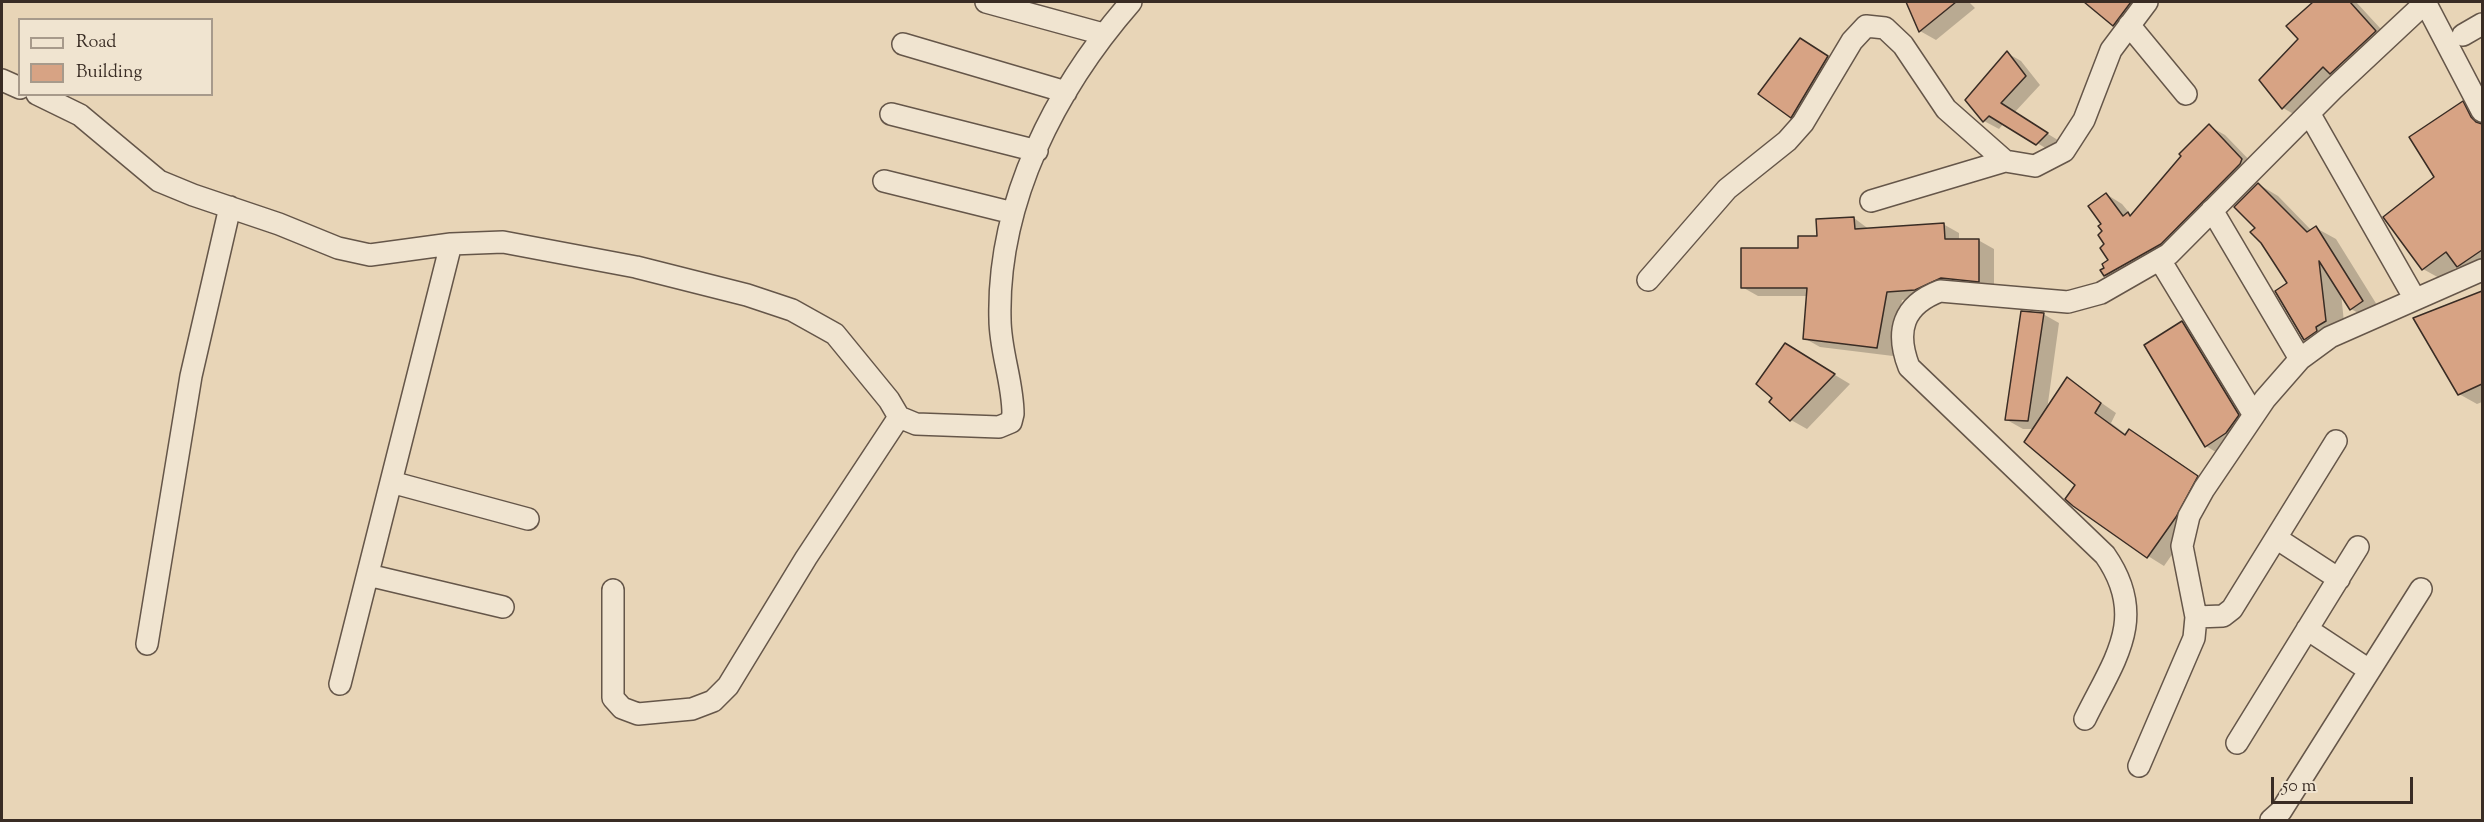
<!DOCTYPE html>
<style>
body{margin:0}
#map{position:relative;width:2484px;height:822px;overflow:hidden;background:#e8d5b7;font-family:"Sorts Mill Goudy",serif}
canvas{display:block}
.frame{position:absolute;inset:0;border:3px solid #392c24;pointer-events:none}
.legend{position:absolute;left:18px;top:18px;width:195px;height:78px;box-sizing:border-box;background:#f0e4d0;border:2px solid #a79a8b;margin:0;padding:8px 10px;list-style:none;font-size:18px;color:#392c24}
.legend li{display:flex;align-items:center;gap:12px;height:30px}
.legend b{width:30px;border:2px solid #a79a8b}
.scale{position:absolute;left:2271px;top:777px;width:142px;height:27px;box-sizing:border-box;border:3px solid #392c24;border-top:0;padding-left:8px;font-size:18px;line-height:21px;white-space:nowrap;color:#392c24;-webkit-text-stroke:4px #f0e4d0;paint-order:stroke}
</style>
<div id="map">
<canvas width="2484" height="822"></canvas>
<div class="frame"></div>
<ul class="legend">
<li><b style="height:8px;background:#f0e4d0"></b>Road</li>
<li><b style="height:16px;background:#d7a384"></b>Building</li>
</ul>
<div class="scale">50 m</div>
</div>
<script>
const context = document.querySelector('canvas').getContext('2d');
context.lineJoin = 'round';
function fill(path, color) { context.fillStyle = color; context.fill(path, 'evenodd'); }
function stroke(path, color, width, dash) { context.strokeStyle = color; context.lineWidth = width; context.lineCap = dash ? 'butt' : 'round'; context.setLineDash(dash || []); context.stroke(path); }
fill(new Path2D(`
 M1908,2H1969L1975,8L1936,40L1920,31Z
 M2086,2H2152L2130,34L2114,25Z
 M2311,2H2356L2392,41L2299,117L2283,108L2313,4Z
 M1816,49L1844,66L1807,126L1791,116Z
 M2007,53L2021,61L2040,85L2014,113L2061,142L2052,152L2004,123L1999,129L1984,121L1967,100Z
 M2463,103L2481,114L2482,117V272L2476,276L2458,266L2441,279L2423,269L2436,178Z
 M2209,126L2225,135L2258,169L2121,285L2105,275L2102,271L2110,260L2103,225L2106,194L2122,204L2132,216Z
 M2258,184L2278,196L2312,231L2316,228L2336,239L2382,313L2371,320L2351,309L2341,293L2345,332L2325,351L2305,339L2289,284L2257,228Z
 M1854,218L1870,230L1943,224L1959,233V240H1978L1994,249V290L1902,300L1893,356L1820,347L1804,338L1807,296H1758L1742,287L1818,237Z
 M2482,293V402L2477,404L2459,394L2416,319Z
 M2043,314L2059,323L2047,410L2067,379L2116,413L2111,423L2127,435L2130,431L2146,440L2213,486L2192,526L2164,566L2148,556L2077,485L2034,429H2023L2007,420Z
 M2182,322L2203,335L2259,428L2247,445L2227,459L2206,446L2146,345Z
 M1785,345L1850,384L1807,429L1791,420L1774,398Z`), '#0003');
const building = new Path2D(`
 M1906,2H1956L1919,32Z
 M2084,2H2131L2113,26Z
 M2313,2H2350L2376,31L2330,74L2323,67L2282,109L2259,80L2298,39L2286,26Z
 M1800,38L1828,56L1791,118L1758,94Z
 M2007,51L2026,76L2001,103L2048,133L2036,145L1989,116L1983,122L1965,100Z
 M2463,101L2471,117L2476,122L2482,124V250L2457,267L2446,252L2422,270L2383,217L2434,177L2409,137Z
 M2209,124L2242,159L2240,164L2161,244L2104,276L2100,270L2104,268L2102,264L2108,260L2100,248L2104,244L2098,235L2102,231L2098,226L2101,224L2088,206L2106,193L2123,216L2128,212L2130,216L2181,156L2179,154Z
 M2258,183L2307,232L2316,226L2363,301L2350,310L2319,261L2326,321L2316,327L2317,331L2304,340L2275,291L2287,283L2261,243L2250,232L2255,228L2234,207Z
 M1854,217L1855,229L1944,223L1945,239H1979V282L1941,278L1915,290L1887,292L1877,348L1803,339L1807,288H1741V248H1798V236H1817L1816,219Z
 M2482,291V384L2458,395L2413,318Z
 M2021,311L2044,313L2028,421L2005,420Z
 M2182,321L2239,415L2226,433L2205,447L2144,345Z
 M1785,343L1835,374L1790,421L1769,402L1772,398L1756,384Z
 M2067,377L2101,403L2095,413L2125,435L2129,429L2198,476L2176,517L2147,558L2073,506L2065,499L2075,485L2024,442Z`);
fill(building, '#d7a384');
stroke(building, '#392c24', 1.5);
const minor = new Path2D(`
 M986,2L1103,34
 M2425,2L2482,111
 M2129,25L2186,94
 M2463,35L2482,24
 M903,44L1066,92
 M2,80L20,88
 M37,94L80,115L159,181L193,195L279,224L338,248L370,255L451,244L503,242L636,267L747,295L792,310L835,334L889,400L899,417L916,424L999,427L1011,422L1013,414C1013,382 1000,351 1000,319C997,201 1056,88 1131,2
 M2309,113L2415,299
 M891,114L1037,151
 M884,181L1013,213
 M1871,201L2005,161
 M2212,210L2300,359
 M2160,260L2254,415
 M1648,280L1727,189L1787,141L1803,123L1852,41L1866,26L1885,28L1903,45L1946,109L2005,161L2035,166L2064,151L2084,120L2111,50L2147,2
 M391,482L528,519
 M2276,538L2339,579
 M368,575L503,607
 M613,590V698L622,708L638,714L692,709L713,701L728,686L806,558L899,417
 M2196,617L2223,616L2232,609L2336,441
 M2307,629L2369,670
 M147,644L191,376L230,207
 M340,684L451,244
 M2085,719C2114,660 2149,618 2105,555L1909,367C1895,331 1903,305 1940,291L2068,302L2101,293L2169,254L2333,89L2426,2
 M2237,743L2358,547
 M2139,766L2194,638L2196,617L2182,546L2189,516L2204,489L2265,399L2300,359L2330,337L2482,270
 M2271,820L2281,811L2421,589`);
stroke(minor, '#655649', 24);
stroke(minor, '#f0e4d0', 21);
</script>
